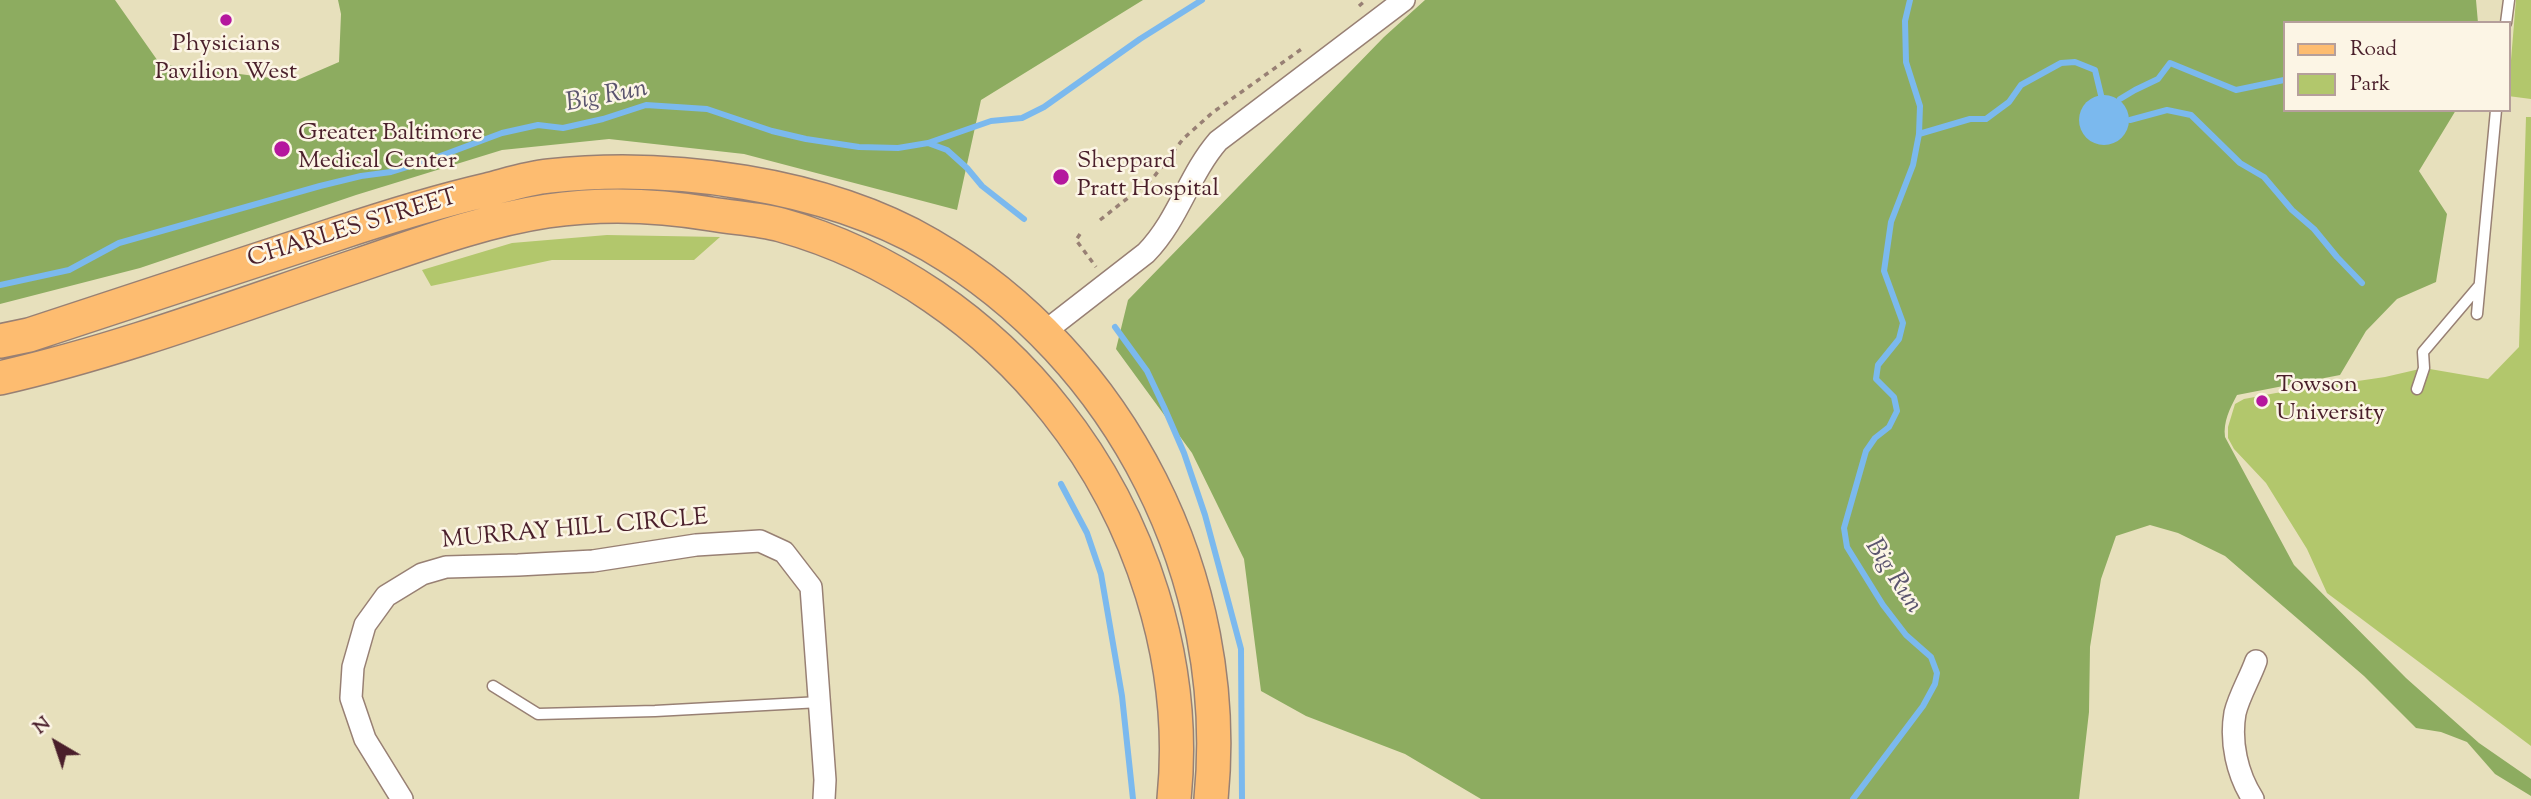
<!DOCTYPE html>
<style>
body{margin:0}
#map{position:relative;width:2531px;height:799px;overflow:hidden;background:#e7e0bc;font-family:"Sorts Mill Goudy",serif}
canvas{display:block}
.legend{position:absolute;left:2283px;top:21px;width:228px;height:91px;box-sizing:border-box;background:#fcf5e5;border:2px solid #b59f9b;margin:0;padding:9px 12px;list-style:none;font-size:21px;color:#4a1f2b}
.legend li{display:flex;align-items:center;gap:14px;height:35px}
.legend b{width:35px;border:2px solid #b59f9b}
.north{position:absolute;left:21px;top:708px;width:70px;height:70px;-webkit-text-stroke:5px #fcf5e5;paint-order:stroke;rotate:321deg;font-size:19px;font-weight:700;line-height:28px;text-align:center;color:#4a1f2b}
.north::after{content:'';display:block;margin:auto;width:24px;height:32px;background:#4a1f2b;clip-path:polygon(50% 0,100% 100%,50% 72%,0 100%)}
</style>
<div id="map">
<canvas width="2531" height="799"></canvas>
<ul class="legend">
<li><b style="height:9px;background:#fdbc70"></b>Road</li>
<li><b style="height:19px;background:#b2c76c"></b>Park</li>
</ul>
<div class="north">N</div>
</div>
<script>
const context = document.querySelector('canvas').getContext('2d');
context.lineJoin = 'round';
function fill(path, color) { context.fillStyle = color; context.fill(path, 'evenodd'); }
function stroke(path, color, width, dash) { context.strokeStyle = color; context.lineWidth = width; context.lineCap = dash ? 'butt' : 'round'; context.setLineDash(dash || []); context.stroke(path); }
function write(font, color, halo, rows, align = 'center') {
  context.font = font + ' "Sorts Mill Goudy",serif'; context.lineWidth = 5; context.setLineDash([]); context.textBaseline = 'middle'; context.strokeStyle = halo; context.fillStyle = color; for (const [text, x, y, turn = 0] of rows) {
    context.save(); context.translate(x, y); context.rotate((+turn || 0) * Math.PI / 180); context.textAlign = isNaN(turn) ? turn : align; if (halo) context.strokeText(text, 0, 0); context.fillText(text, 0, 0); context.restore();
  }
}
fill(new Path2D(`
 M2516,0H2531V99L2508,96Z
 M2526,117H2531V746L2327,593L2307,549L2266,483L2234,449L2228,438V427L2235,404L2244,399L2276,393L2385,377L2424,368L2488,379L2519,347Z
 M607,235L720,237L694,260H552L431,286L422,270L512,243Z`), '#b2c76c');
fill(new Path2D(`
 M0,0H115L160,64L295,81L339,62L341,14L338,0H1143L981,100L957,210L744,154L609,139L502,150L356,195L140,268L0,304Z
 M1425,0H2476L2478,23H2284V110H2456L2419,171L2447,214L2436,282L2397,299L2366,331L2340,375L2237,395C2230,408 2223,422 2225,437L2294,565L2406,678L2479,743L2531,779V796L2495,774L2467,742L2441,732L2416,728L2364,676L2225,556L2178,533L2150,525L2116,536L2101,579L2090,647L2089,712L2079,799H1481L1405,754L1306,716L1261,691L1244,559L1192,453L1116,349L1128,300L1384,37Z`), '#8dac60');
fill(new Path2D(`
 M2079 120a25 25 0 1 1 50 0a25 25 0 1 1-50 0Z`), '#7bb9ee');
stroke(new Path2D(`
 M2120,99L2135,90L2158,79L2170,63L2236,90L2284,80
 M2130,120L2167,110L2191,115L2240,163L2264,177L2292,210L2314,229L2337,257L2362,283
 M1919,134L1970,119H1986L2009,102L2021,85L2061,63L2075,62L2095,70L2101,95
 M928,143L947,150L967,168L982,186L1024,219
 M0,285L69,270L119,243L320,186L361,176L391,172L427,161L502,133L538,125L563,128L603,119L646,105L707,109L772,131L806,139L859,147L898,148L928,143L991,121L1022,118L1044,107L1140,39L1202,0
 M1115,327L1147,371L1164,407L1184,453L1205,515L1222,578L1241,649L1242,799
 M1061,484L1087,533L1101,574L1122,696L1133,799
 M1853,799L1923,706L1935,684L1937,673L1931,657L1906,635L1883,605L1847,547L1844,528L1866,451L1875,438L1889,427L1897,411L1894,397L1876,379L1878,365L1899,339L1903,323L1884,271L1891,222L1913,165L1919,134L1920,106L1906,62L1905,21L1910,0`), '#7bb9ee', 6);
const service = new Path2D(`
 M2506,23L2509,0
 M2477,314L2496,110
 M2417,389L2424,368L2423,352L2479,286
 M493,686L538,714L655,711L820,702`);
const minor = new Path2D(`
 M1043,333L1146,253C1179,219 1188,176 1218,141L1404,0
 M402,799L365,739L351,698L353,667L365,625L386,596L422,574L446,567L518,565L593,561L696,545L760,541L784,552L811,587L825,780L824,799
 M2253,799C2237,774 2230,742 2235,713C2239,696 2250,678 2256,661`);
const primary = new Path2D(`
 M0,341L29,335C131,301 232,268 333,235C384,218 435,202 487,190C507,185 528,178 549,176C670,163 823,183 930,245C1122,357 1233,579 1211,799
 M0,378C122,350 240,305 359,265C421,244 482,221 547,211C602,203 657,205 711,214C734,218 759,219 781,225C889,255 987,323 1056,411C1141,518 1188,662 1174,799`);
stroke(service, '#988074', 13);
stroke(minor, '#988074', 24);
stroke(primary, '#988074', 36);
stroke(new Path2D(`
 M1359,6L1366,0
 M1100,220L1153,178L1183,139L1212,113L1303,48
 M1080,234L1076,240L1096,267`), '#988074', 3.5, [5, 5]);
stroke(service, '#fff', 10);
stroke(minor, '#fff', 21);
stroke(primary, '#fdbc70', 33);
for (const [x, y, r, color] of [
 [226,20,7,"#b5179e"],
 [282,149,9,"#b5179e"],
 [1061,177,9,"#b5179e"],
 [2262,401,7,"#b5179e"]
]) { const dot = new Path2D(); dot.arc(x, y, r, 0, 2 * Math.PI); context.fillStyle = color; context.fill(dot); stroke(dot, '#fcf5e5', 2.5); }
write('24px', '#4a1f2b', '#fcf5e5', [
 ["Physicians",226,46,"center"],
 ["Pavilion West",226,74,"center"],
 ["Greater Baltimore",298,135],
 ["Medical Center",298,163],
 ["Sheppard",1077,163],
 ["Pratt Hospital",1077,191],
 ["Towson",2276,387],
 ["University",2276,415]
], 'left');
write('24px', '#4a1f2b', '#fcf5e5', [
 ["CHARLES STREET",353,230,-17],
 ["MURRAY HILL CIRCLE",575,531,-5]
]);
write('italic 26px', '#5b556f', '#fcf5e5', [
 ["Big Run",607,98,-11],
 ["Big Run",1892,577,57]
]);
</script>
